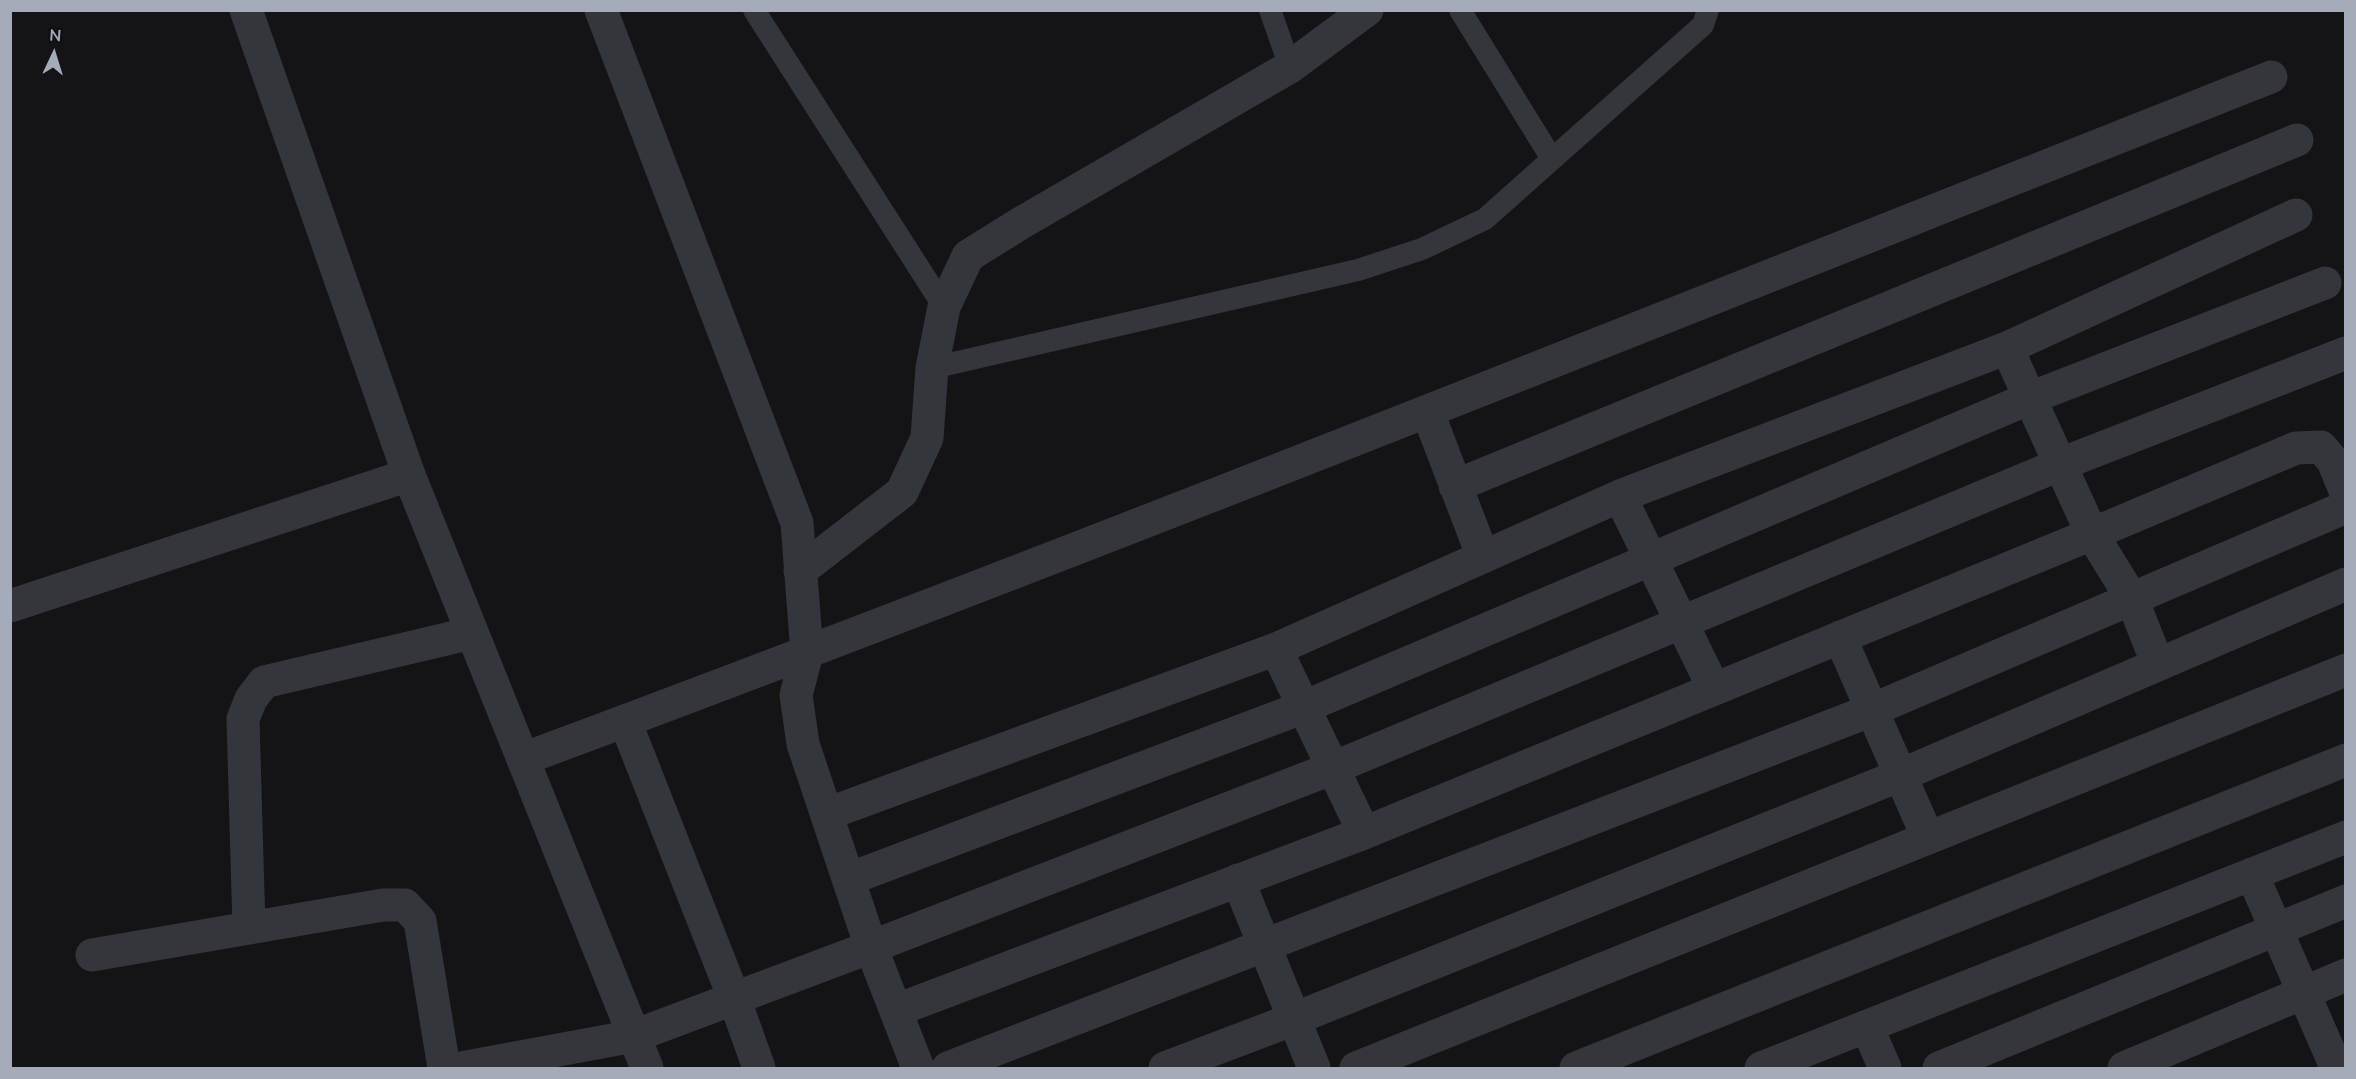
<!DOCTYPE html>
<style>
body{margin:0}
#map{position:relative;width:2356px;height:1079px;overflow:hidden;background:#141416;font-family:"Nunito Sans",sans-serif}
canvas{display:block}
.frame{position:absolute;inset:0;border:12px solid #a5abb8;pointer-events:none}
.north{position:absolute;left:24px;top:24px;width:60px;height:60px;-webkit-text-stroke:4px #0f0f11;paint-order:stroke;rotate:4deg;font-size:16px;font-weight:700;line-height:24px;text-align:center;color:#a5abb8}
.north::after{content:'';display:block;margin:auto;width:21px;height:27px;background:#a5abb8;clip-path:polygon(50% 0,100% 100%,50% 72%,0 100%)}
</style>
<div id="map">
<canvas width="2356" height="1079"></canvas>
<div class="frame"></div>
<div class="north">N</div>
</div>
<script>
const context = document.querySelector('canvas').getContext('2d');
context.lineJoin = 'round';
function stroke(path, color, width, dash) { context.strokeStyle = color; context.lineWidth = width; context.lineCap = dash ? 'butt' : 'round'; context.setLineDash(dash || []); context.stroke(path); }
stroke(new Path2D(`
 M754,10L944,307
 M1270,10L1290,67
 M1460,10L1552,159
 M932,368L1358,270L1422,249L1485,219L1703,25L1708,10`), '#35363c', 22);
stroke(new Path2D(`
 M601,10L797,523L807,653L796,695L803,744L871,947L918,1068
 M2007,348L2092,534L2132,599L2158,665
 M1428,413L1483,557
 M1455,486L2297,140
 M1620,496L1714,689
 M800,571L902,492L927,438L932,368L944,307L968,256L1021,223L1290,67L1367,10
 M10,606L409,475
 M1840,637L1928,838
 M1276,649L1364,833
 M625,721L734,998L759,1068
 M523,759C1109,541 1689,307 2271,77
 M827,814L1276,649L1620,496L2007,348L2296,215
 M2252,874L2336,1067
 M849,879L1304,707L2030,398L2325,283
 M1238,880L1314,1068
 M249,928L243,719L251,699L264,682L472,633
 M92,955L383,905H405L420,921L444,1068
 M897,1010L1364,833L2092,534L2296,448L2321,447L2333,461L2346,493
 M1867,1027L1885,1068
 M461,1068L634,1036L871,947L1333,768L2061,464L2346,353
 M948,1068L1872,710L2346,507
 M1165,1068L1294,1019L1901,775L2346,584
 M1356,1068L2346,670
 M1576,1068L2346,760
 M1761,1068L2346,837
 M1939,1068L2346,901
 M2124,1068L2346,975`), '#35363c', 33);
stroke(new Path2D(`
 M246,10L409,475L647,1068`), '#35363c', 33);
</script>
